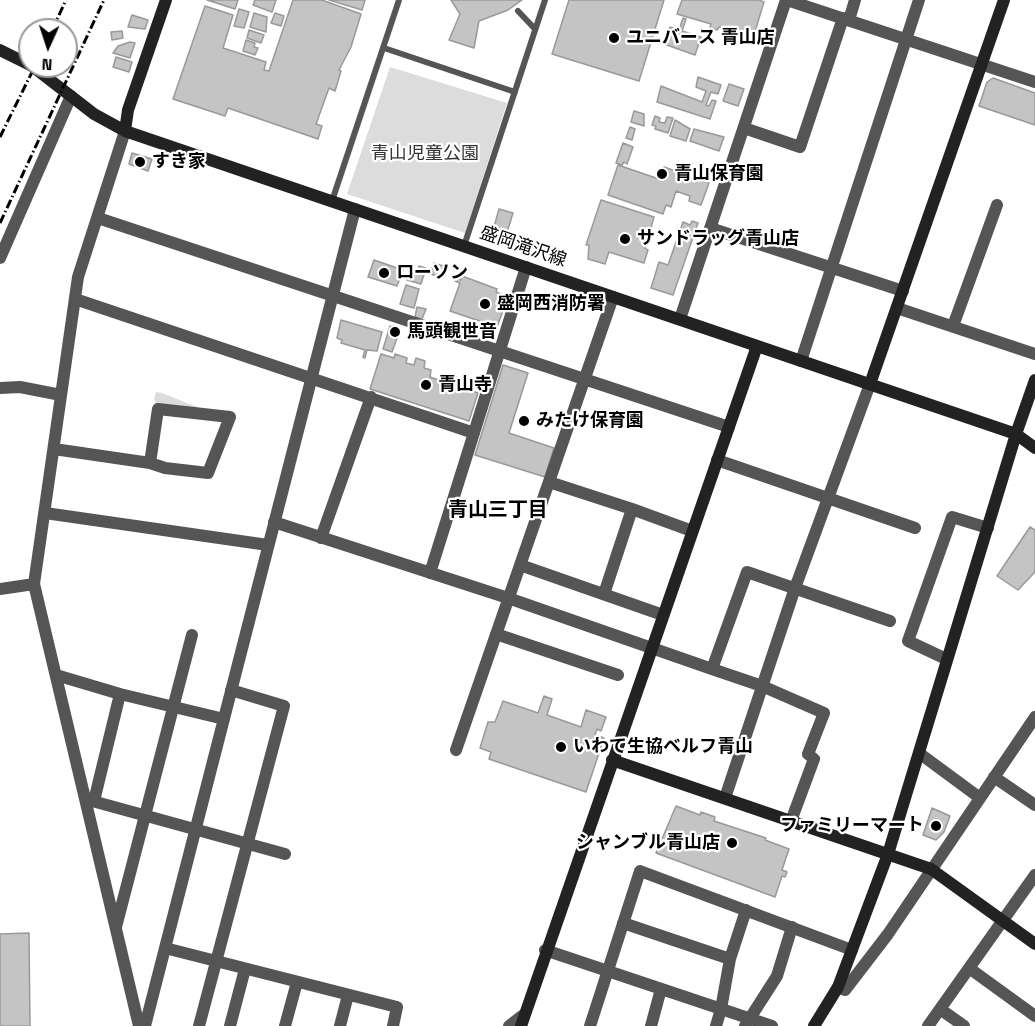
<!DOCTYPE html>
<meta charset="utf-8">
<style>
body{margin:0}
#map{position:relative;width:1035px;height:1026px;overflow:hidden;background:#fff;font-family:"Space Grotesk",sans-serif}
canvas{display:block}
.north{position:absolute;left:18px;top:18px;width:60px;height:60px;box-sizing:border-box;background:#fff;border:2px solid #999;border-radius:50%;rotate:183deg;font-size:16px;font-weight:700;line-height:24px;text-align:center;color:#000}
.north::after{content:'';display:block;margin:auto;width:21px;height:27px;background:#000;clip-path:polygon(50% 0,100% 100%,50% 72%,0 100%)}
</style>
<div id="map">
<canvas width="1035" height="1026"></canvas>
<div class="north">N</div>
</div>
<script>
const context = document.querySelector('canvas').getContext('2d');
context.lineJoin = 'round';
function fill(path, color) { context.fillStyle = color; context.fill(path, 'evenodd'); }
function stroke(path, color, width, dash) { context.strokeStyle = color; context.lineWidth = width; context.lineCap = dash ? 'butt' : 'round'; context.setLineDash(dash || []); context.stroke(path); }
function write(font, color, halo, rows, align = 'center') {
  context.font = font + ' "Space Grotesk","Noto Sans JP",sans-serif'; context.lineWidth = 4.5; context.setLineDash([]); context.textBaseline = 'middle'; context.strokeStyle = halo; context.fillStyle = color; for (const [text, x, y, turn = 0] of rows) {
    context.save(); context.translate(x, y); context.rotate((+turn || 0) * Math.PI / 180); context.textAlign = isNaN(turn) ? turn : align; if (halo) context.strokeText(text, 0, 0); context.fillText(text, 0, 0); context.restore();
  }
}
fill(new Path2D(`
 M390,67L507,103L465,233L347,194Z
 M156,392L162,393L207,411L156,405L154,399Z`), '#dcdcdc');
const building = new Path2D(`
 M207,0H238L235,9Z
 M255,0H276L272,12L253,5Z
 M293,0H322L361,14L351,47L339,70L341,71L335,91L329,88L316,124L322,126L318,139L228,108L225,116L173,99L205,6L233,15L223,48L266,62L264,70L269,71Z
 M329,0H365L362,10Z
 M451,0H522L508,10L479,21L474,48L449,40L460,14Z
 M569,0H664L639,81L552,54Z
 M682,0H759L764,2L753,38L719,27L717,30L710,28L711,24L677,14Z
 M239,9L249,12L244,28L234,26Z
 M254,13L267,17L266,32L250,27Z
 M275,13L284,16L281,26L271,23Z
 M132,15L148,20L145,29L128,27Z
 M683,18L686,19L682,31L701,37L695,55L664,44L670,27L679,30Z
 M249,30L264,35L261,43L247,38Z
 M122,31L123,38L112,40L111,32Z
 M246,40L255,43L254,47L258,48L255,55L243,51Z
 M130,42L135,43L130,58L113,53L118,46Z
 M116,57L132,62L129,72L113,67Z
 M698,77L721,85L718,94L711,92L706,105L709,106L712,100L716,101L710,119L657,102L661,86L702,102L706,91L696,87Z
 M993,78L1035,93V125L979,106L987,82Z
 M729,84L744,89L738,106L723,101Z
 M634,111L644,114V126L631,122Z
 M655,116L660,118L659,122L665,123L667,117L673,118L668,133L655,129L656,126L652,125Z
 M675,120L690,129L686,141L670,136Z
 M630,127L635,129L632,140L626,138Z
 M694,129L724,137L719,151L690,141Z
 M623,143L633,147L627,164L624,162L622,165L616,163Z
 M132,153L152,159L148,171L129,164Z
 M618,165L659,179L664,167L709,183L701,205L689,201L690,196L676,191L671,207L666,205L663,214L608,195Z
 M601,200L654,217L645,248L648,250L644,263L609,252L605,264L588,259L589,245H586Z
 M499,209L513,213L505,239L492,234Z
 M692,221L698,223L673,295L651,288L659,262L668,265L683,222L690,225Z
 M374,260L403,270L397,286L368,277Z
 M434,263L443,266L440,277L430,274Z
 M419,266L426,268L421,284L407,280L411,270L417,271Z
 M462,276L497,289L496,292L508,297L497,327L450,311L460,283L455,281L456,278L461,280Z
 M406,285L419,289L414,308L400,304Z
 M417,307L426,309L422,319L415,317Z
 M341,320L382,332L377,351L367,350L365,358L363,357L365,350L341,343L342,340L337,338Z
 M390,326L400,330L392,352L383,349Z
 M381,354L394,358L395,354L407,358L406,363L414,365L416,358L425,361L424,368L431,370L430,377L453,385L455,377L466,380L464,388L478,393L469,421L370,389Z
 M503,365L528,373L509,433L554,448L545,477L475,455Z
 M1030,527L1035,530V572L1018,590L997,576Z
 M544,696L552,699L547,715L581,727L586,710L606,717L601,731L597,729L595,735L604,738L586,792L489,759L491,752L480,748L488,722H495L503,701L538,713Z
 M676,806L700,815L701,812L715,817L714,821L766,838L765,840L789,849L782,870L787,872L785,877L782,876L775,897L656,853Z
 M932,808L950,816L944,832L936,840L923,835Z
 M29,933L30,1026H0V934Z`);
fill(building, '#c4c4c4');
stroke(building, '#999', 1.5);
stroke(new Path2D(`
 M518,11L535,29
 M384,48L515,92
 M332,201L399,0
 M464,246L545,0`), '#555', 6);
stroke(new Path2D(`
 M787,0L1035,82
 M849,20L855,0
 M744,128L800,147L843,18
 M125,131L78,277L34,584L139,1026
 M98,218C308,289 519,356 729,427
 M710,228L903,291
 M0,258L71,96
 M75,299L474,433
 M897,308L1035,354
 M680,319L786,0
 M953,326L997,205
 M801,361L919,0
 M0,388L20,387L61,395
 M54,449L150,463L158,409L230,417L208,473L165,468L150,463
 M717,460L915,528
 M549,482L632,509L604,594
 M632,509L692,531
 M45,513L268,545
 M274,522L508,598L712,669L747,572L890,621
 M321,538L371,397
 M520,565L663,615
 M430,573L526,267
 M0,589L34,584
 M496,634L618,675
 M944,658L908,641L952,517L988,528
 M712,669L762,686L824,713L808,754L814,759L791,821
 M56,675L120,694L94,801
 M120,694L224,719
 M456,750L613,297
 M919,753L980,798
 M994,777L1035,805
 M725,798L795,588L870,384
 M85,799L285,854
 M623,923L730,959L721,1009L716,1026
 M116,927L192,635
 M165,948L397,1007L393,1026
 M545,950L772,1026
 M730,959L746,910
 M969,968L1035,1016
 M838,987L845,990L888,934L1035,717
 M940,1009L964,1026
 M145,1026L355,209
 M199,1026L284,706L231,690
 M230,1026L245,969
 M285,1026L297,982
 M340,1026L348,995
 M509,1026L522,1016
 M590,1026L640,871L852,950
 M651,1026L661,989
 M745,1026L777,976L792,927
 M928,1026L1035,875`), '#555', 12);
stroke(new Path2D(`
 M0,50L30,65
 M32,66L94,114L125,131L1016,434L1035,448
 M125,131L128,110L166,0
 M870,384L1004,0
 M612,760L931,869L1035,944
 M521,1026L757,346
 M814,1026L838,987L888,854L1016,434L1035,380`), '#222', 12);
stroke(new Path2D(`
 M52,30L66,0
 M0,137L35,66
 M0,223L104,0`), '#000', 3, [9, 3, 1.5, 3]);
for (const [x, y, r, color] of [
 [614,38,6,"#000"],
 [140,162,6,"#000"],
 [662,174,6,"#000"],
 [625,239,6,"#000"],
 [384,273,6,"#000"],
 [485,304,6,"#000"],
 [395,332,6,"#000"],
 [426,385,6,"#000"],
 [524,421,6,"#000"],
 [561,747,6,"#000"],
 [936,826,6,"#000"],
 [732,843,6,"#000"]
]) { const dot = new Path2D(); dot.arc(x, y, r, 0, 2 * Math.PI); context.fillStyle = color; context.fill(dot); stroke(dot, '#fff', 2); }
write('bold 18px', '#000', '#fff', [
 ["ユニバース 青山店",626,38],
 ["すき家",152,162],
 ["青山保育園",674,174],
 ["サンドラッグ青山店",637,239],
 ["ローソン",396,273],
 ["盛岡西消防署",497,304],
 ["馬頭観世音",407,332],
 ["青山寺",438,385],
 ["みたけ保育園",536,421],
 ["いわて生協ベルフ青山",573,747],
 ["ファミリーマート",924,826,"right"],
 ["シャンブル青山店",720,843,"right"]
], 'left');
write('18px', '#333', '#fff', [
 ["青山児童公園",425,154]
]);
write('18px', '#000', '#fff', [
 ["盛岡滝沢線",523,247,19]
]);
write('bold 20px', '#000', '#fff', [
 ["青山三丁目",498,511]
]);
</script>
